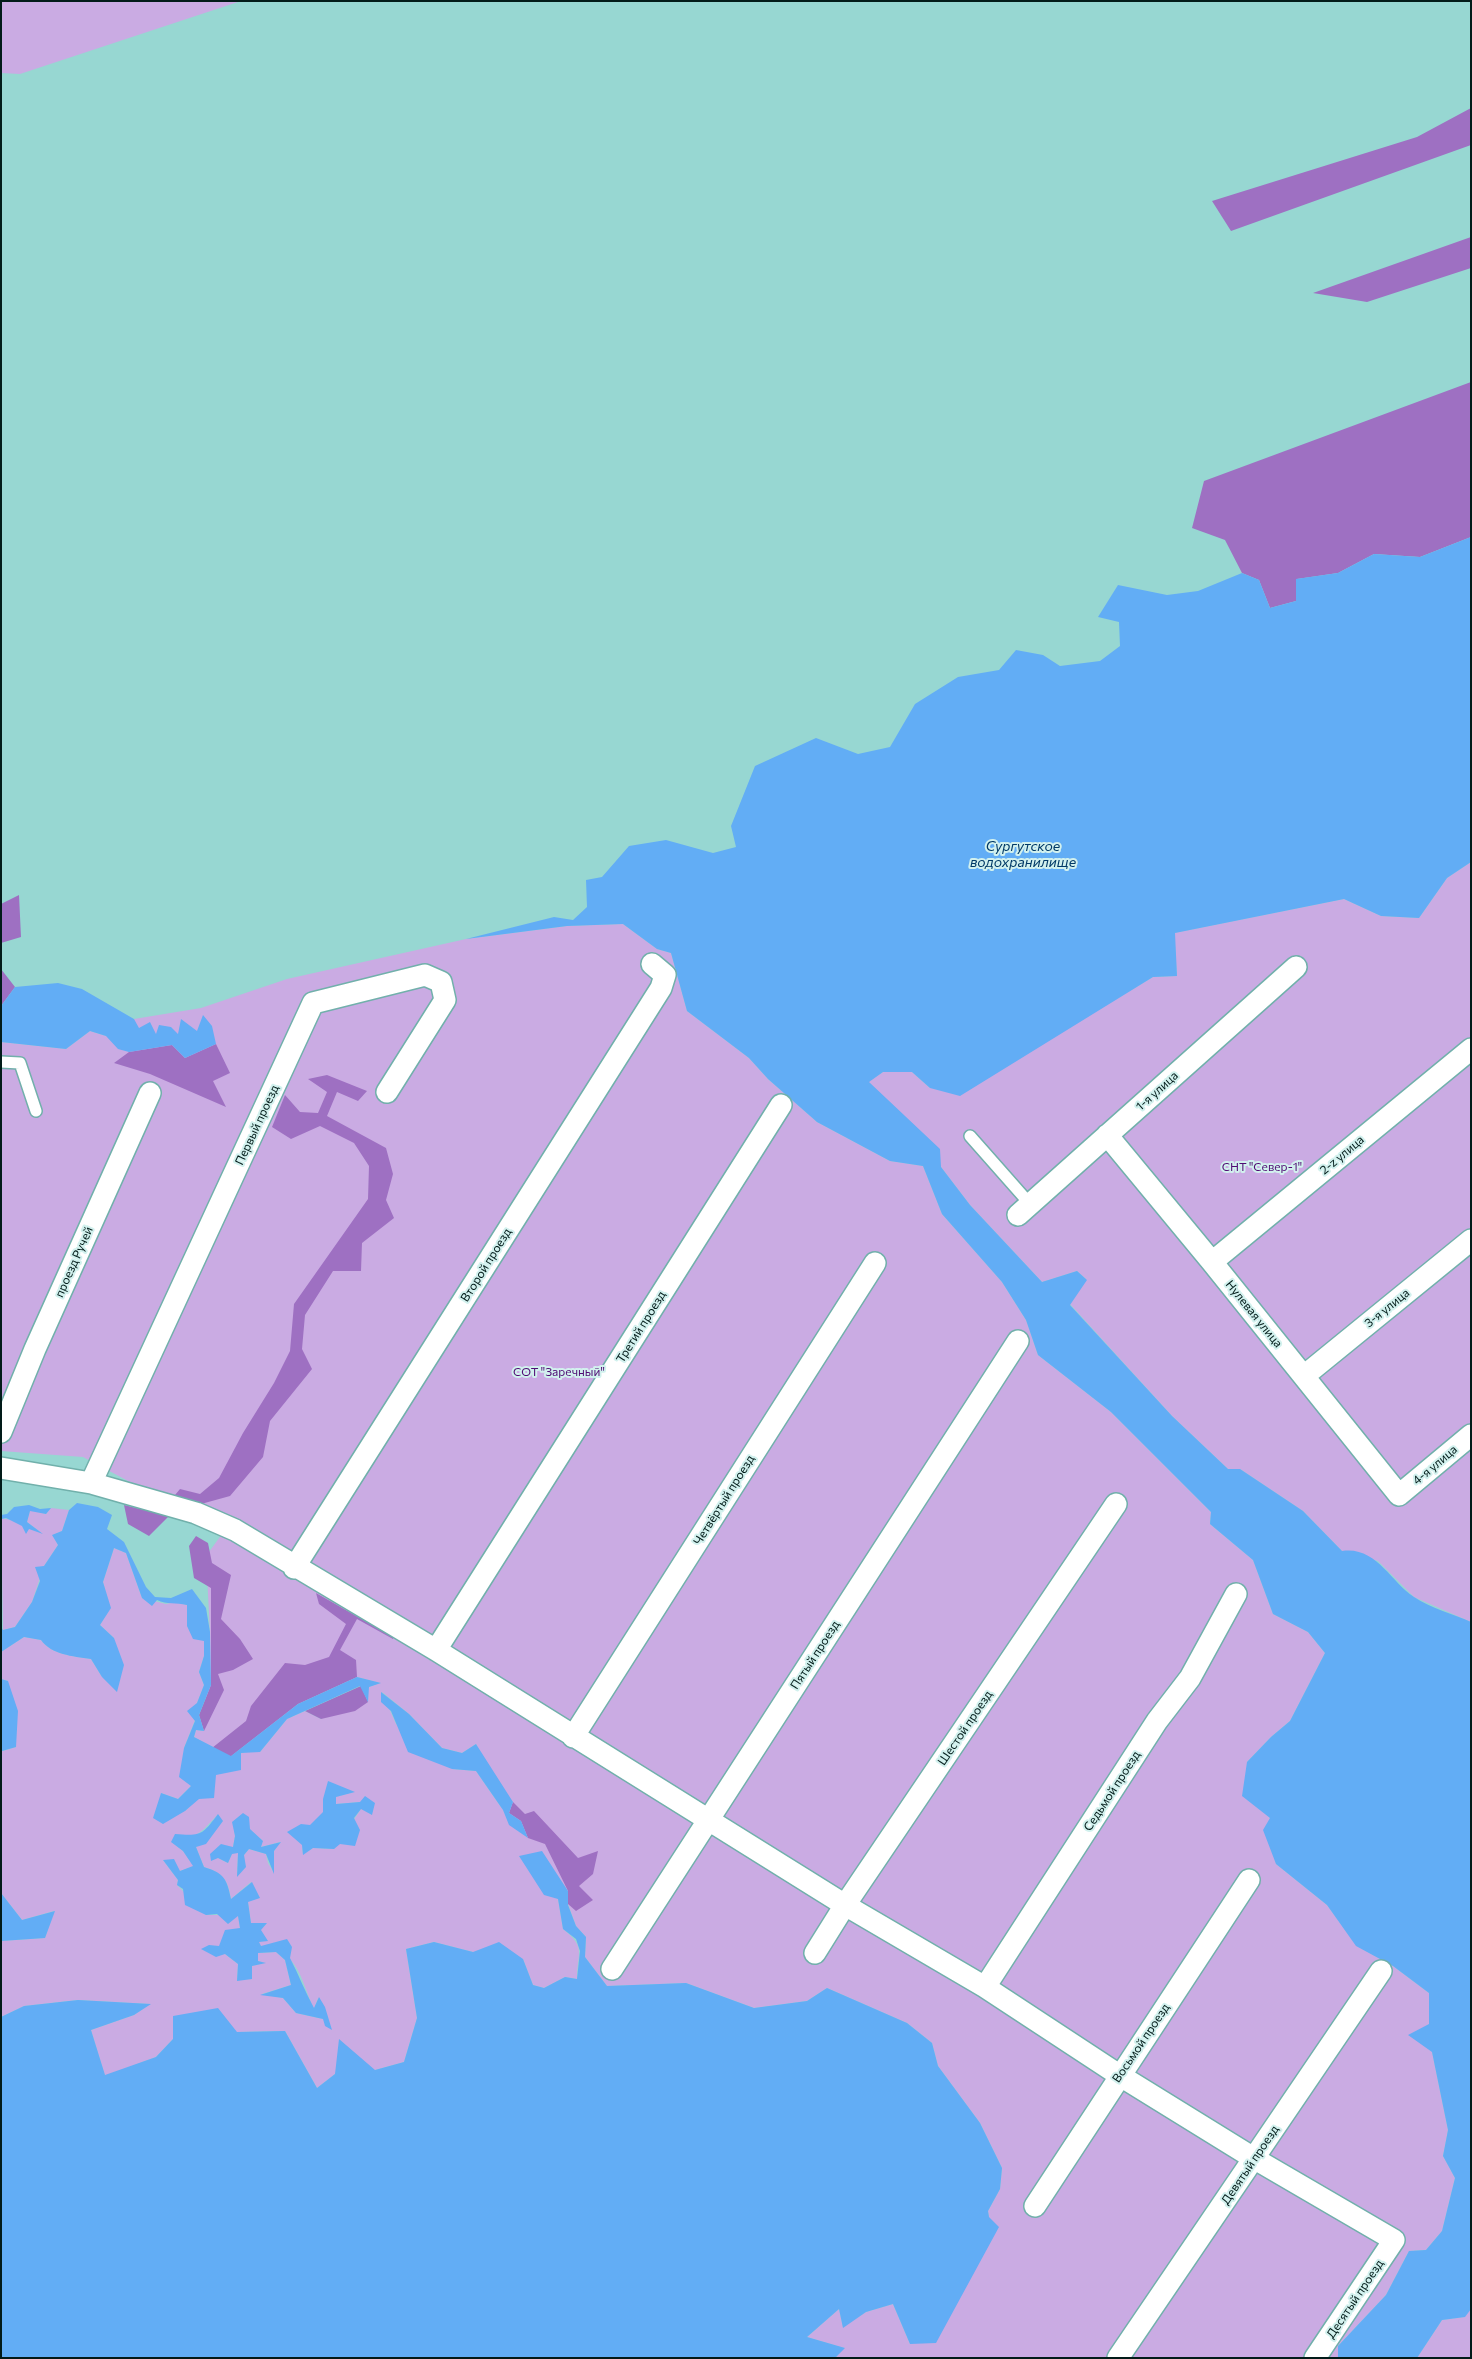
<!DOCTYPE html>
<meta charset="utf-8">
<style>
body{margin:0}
#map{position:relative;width:1472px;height:2359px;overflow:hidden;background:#97d7d2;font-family:Commissioner,sans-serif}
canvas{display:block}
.frame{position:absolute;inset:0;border:2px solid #021b19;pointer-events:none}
</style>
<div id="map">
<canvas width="1472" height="2359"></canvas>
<div class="frame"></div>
</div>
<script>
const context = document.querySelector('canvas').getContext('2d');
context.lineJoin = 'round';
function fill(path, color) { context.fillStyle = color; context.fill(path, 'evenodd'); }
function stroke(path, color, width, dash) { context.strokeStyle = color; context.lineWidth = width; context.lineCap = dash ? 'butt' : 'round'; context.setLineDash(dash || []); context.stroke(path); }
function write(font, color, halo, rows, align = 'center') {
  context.font = font + ' Commissioner,sans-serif'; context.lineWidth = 4; context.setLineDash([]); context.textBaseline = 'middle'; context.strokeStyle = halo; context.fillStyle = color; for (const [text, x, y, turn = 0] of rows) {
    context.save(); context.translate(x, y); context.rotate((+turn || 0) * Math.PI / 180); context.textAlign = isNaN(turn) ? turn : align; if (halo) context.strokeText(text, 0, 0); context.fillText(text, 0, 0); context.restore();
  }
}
fill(new Path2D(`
 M1,1H241L20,74L1,73Z
 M1471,862V1622L1414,1597L1378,1561L1342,1551L1303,1511L1240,1469H1228L1172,1416L1070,1304L1086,1279L1077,1271L1042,1282L970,1205L941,1167L868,1082L883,1072H912L930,1088L1103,1007L1153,977L1177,976L1174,933L1344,899L1381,916L1419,918L1447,878Z
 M623,924L657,949L671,953L687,1011L749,1058L768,1079L817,1122L890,1161L923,1166L942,1214L1002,1282L1026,1320L1038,1355L1111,1412L1211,1512L1210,1524L1253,1560L1273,1614L1308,1632L1325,1653L1290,1721L1271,1737L1247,1762L1270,1819L1276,1864L1327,1905L1357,1946L1393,1966L1429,1993V2024L1432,2052L1448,2130L1443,2156L1455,2178L1442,2231L1426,2250L1409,2251L1386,2295L1338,2346V2358H835L844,2348L807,2337L839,2309L843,2327L866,2312L893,2304L910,2344L989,2217L988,2211L1000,2189L1002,2168L980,2123L938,2066L932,2043L907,2023L827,1988L807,2001L754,2008L686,1983L607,1986L585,1957L586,1937L576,1926L568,1904L520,1856L533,1875L558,1899L563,1929C587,1948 577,1953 577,1979L565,1977L544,1988L533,1985L523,1959L473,1952L434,1942L406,1949L417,2018L404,2062L375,2070L335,2074L317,2088L285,2031L237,2032L173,2039L156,2057L105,2076L91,2030L134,2015L150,2004L78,2000L24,2006L1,2017V1941L45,1938L54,1911L22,1920L1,1893V1746L3,1751L16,1747L8,1681L1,1679V1652L24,1637L41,1640C52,1655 73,1656 91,1659L102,1677L114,1638L100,1625L110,1608L103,1582L114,1548L126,1553L142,1598L166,1604L175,1602L187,1605V1626L204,1641V1656L199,1672L204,1685L197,1703L195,1720L184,1748L191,1786L178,1799L161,1793L185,1811C204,1794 217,1766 240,1754C245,1751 254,1752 260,1752L287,1719L305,1711L321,1719L369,1687L380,1683L357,1677L298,1704L230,1757L194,1737L196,1730L204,1731L210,1632L206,1556L233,1519L201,1504L130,1482L83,1457L1,1451V1042L66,1049L90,1031L106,1036L134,1019L201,1008L287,979L466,939L567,926ZM382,1692L409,1714L442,1748L462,1753L476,1744L509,1825L503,1810L476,1771L452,1769L396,1724ZM354,1792L335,1797L336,1804L360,1802L361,1809L334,1849L313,1848L303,1854C300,1837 312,1823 324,1812L323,1799ZM218,1814L196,1847L204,1867C223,1873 228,1880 231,1899L251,1882L248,1902L251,1924H266L260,1930L258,1942L261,1946C269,1949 284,1953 290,1959C302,1972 306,1993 314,2009L318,1998L323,2019L296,2013L283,1998L262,1994L291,1985L285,1960L276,1952L258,1953V1961L264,1963L251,1966L237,1981L238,1964L225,1954L240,1928L238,1915H206L177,1885L178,1880L163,1860L180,1871L194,1866L183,1851L172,1842C200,1835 199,1835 218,1814ZM249,1817V1829L262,1840L261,1847L280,1842L274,1851V1873L268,1863L266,1854L249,1849L244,1855L237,1876L238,1853H232L228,1863L218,1858L233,1847L235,1836L233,1822Z
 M51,1508L69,1510L62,1531L53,1535L58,1545L44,1566L32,1602L15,1627L3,1630L1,1519C13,1517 28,1529 40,1532L27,1522L30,1510L46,1514Z
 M1471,2309V2358H1417L1442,2320L1464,2317Z`), '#caabe3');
fill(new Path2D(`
 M1471,108V145L1231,231L1212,201L1417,137Z
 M1471,237V268L1367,302L1313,293Z
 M1471,382V537L1420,557L1374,554L1338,573L1297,579L1296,601L1270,608L1259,580L1242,573L1225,540L1192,528L1204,481Z
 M19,895L21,937L1,943V904Z
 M1,969L15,987L1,1006Z
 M216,1044L230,1073L213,1081L226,1107L150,1074L114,1063L129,1052L172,1045L185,1058Z
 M327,1075L367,1091L358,1101L337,1092L327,1116L386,1148L393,1174L386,1200L394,1218L362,1243L361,1271H333L305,1315L302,1349L312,1369L270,1421L263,1457L230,1496L201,1504L175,1495L180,1489L200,1494L219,1478L243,1433L274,1383L290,1351L294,1304L368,1199L369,1166L354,1143L320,1126L291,1139L272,1127L285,1095L300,1112L318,1113L327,1092L308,1079Z
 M124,1505L169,1516L149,1536L128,1524Z
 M196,1536L208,1543L212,1563L231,1575L221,1619L240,1639L253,1659L233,1670L218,1674L224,1690L204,1731L199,1715L211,1685V1588L194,1578L189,1546Z
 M316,1593L393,1637V1639L357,1619L340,1650L356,1660L357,1677L298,1704L230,1757L212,1748L246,1721L251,1706L285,1663L305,1665L329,1657L346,1624L319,1604Z
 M361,1686L368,1702L355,1711L321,1719L305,1711Z
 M513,1802L525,1814L534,1811L578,1858L598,1851L593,1874L579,1886L593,1900L576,1911L568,1904V1891L545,1844L528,1838L521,1821L509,1813Z`), '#9e70c2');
fill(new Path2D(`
 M1471,537V862L1447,878L1419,918L1381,916L1344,899L1175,933L1177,976L1153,977L960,1096L930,1088L912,1072H883L869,1082L940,1149L941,1167L970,1205L1042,1282L1077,1271L1087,1280L1070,1305L1172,1416L1228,1469H1240L1303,1511L1342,1551C1376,1546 1390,1581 1414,1597C1431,1608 1453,1614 1471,1622V2309L1465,2317L1442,2320L1417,2358H1338V2346L1386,2295L1409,2251L1426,2250L1442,2231L1455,2178L1443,2156L1448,2130L1432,2052L1408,2035L1429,2024V1993L1393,1966L1356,1946L1327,1905L1276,1864L1263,1830L1270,1818L1242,1796L1247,1762L1271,1737L1290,1721L1325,1653L1308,1632L1273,1614L1253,1560L1210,1524L1211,1512L1111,1412L1038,1355L1026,1320L1002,1282L942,1214L923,1166L890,1161L817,1122L768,1079L749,1058L687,1011L671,953L657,949L623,924L567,926L466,939L554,917L573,920L587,907L586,880L602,877L629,846L666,840L713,853L736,847L731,826L755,766L816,738L858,754L890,747L915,704L958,677L999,670L1016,650L1043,655L1060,666L1100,661L1120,646L1119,622L1098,617L1118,585L1167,595L1198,591L1242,573L1259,580L1270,608L1296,601V579L1338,573L1374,554L1420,557Z
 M58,983L82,989L134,1019L139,1028L150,1022L156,1034L159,1025L171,1027L178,1034L181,1019L197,1031L203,1015L212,1026L216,1044L185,1058L172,1045L129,1052L118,1049L106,1036L90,1031L66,1049L1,1042V1006L15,987Z
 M77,1503L98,1507L112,1515L107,1529L124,1542L146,1587L155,1597L171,1598L192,1589L206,1608L210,1632L211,1685L199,1715L204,1731L196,1730L194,1737L231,1756L298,1704L357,1677L381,1683L369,1687L368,1702L360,1686L287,1719L260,1752L241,1753V1770L216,1775L214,1798L199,1799L185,1811L163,1824L153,1818L161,1793L178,1799L191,1786L179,1777L184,1748L195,1721L187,1711L197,1703L204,1685L199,1672L204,1656V1641L193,1639L187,1626V1605C176,1602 167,1605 157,1600L152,1606L142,1598L126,1553L114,1548L103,1582L111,1608L100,1625L114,1638L124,1665L117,1692L102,1677L91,1659C72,1656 52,1655 41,1640L24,1637L1,1652V1627L3,1630L15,1627L32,1602L40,1581L35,1567L44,1566L58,1545L52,1535L62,1531L69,1510Z
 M29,1505L40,1509L51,1508L46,1514L30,1511L27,1522L43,1534L29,1529L26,1534L22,1526L6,1518L1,1519V1515L7,1514L14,1507Z
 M1,1679L8,1681L18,1711L16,1747L2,1751Z
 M381,1692L409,1714L442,1748L462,1753L476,1744L513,1802L509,1813L521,1821L528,1838L509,1825L503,1810L476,1771L452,1769L408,1752L391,1711L381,1702Z
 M328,1781L355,1792L336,1797V1804L360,1802L365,1796L375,1803L372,1815L361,1809L354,1818L360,1830L355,1846L340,1844L334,1849L313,1848L303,1855L302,1845L287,1832L301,1824L310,1825L323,1812V1799Z
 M243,1813L249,1817L250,1829L263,1841L261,1847L281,1842L274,1851V1874L266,1854L249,1849L244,1855L246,1867L237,1877L238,1853L232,1854L228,1863L218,1858L211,1861L210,1854L221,1844L233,1847L235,1836L232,1822Z
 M218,1814L223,1821L206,1844L196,1847L204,1867C224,1873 227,1879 231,1899L252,1882L260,1898L248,1902L251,1923H267L261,1930L268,1941L259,1942L261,1946L287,1939L292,1947L290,1958C299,1975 305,1992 314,2008L319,1997L325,2007L332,2030L325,2026L323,2019L296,2013L283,1998L260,1995L291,1985L285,1960L276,1952L258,1953V1961L266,1963L252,1966V1979L237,1981L238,1964L225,1954L216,1957L201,1949L209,1945L219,1946L225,1930L240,1928L238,1916L228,1924L217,1914L206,1915L185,1905L183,1889L177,1885L178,1880L163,1860L174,1859L180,1871L193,1866L183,1851L171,1842L175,1834C202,1836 202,1835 218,1814Z
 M542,1851L568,1891V1905L576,1926L586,1937L585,1957L607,1986L686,1983L754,2008L807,2001L827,1988L907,2023L932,2043L938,2066L980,2123L1002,2168L1000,2189L988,2211L989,2217L999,2227L936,2343L910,2344L893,2304L866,2312L843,2328L839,2309L807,2337L845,2348L835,2358H1V2017L24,2006L78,2000L151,2004L134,2015L91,2030L105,2075L156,2057L173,2039V2016L218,2008L237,2032L285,2031L317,2088L335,2074L339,2039L375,2070L404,2062L417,2018L406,1949L434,1942L473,1952L499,1942L523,1959L533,1985L544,1988L565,1977L577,1979L580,1951L576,1939L563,1929L558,1899L544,1895L519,1856Z
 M1,1893L22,1920L55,1911L45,1938L1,1941Z`), '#62adf5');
const lane = new Path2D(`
 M1,1062L20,1063L36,1111
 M970,1136L1030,1204`);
const street = new Path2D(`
 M1107,1135L1212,1262L1399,1495L1471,1435
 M1018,1215L1296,967
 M1212,1262L1471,1049
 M1304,1376L1471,1240
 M1,1432L35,1349L150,1093
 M1,1468L91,1483L196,1513L235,1530L436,1650L845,1905L985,1987L1119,2075L1255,2159L1394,2240L1315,2358
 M91,1483L313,1003L425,975L441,982L445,1000L387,1092
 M294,1568L661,988L665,975L652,964
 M436,1650L781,1105
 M573,1737L875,1263
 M815,1953L845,1905L1116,1504
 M612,1969L1018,1341
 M985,1987L1157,1721L1190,1678L1236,1594
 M1035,2206L1249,1880
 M1118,2358L1381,1971`);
stroke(lane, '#71b0ab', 14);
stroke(street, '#71b0ab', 24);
stroke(lane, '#fff', 11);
stroke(street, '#fff', 21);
write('12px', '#021b19', '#d2f1ee', [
 ["1-я улица",1157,1091,-42],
 ["Первый проезд",257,1125,-65],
 ["2-z улица",1342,1155,-40],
 ["проезд Ручей",74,1262,-66],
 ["Второй проезд",486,1265,-58],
 ["3-я улица",1387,1308,-39],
 ["Нулевая улица",1254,1314,51],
 ["Третий проезд",641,1327,-58],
 ["4-я улица",1435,1465,-40],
 ["Четвёртый проезд",724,1500,-58],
 ["Пятый проезд",815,1655,-57],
 ["Шестой проезд",965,1728,-56],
 ["Седьмой проезд",1112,1791,-57],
 ["Восьмой проезд",1141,2043,-56],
 ["Девятый проезд",1250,2165,-56],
 ["Десятый проезд",1355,2299,-56]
]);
write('12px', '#4f0b73', '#d2f1ee', [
 ["СНТ \"Север-1\"",1262,1167],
 ["СОТ \"Заречный\"",559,1372]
]);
write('italic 14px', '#003966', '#d2f1ee', [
 ["Сургутское",1023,846],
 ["водохранилище",1023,862]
]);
</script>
